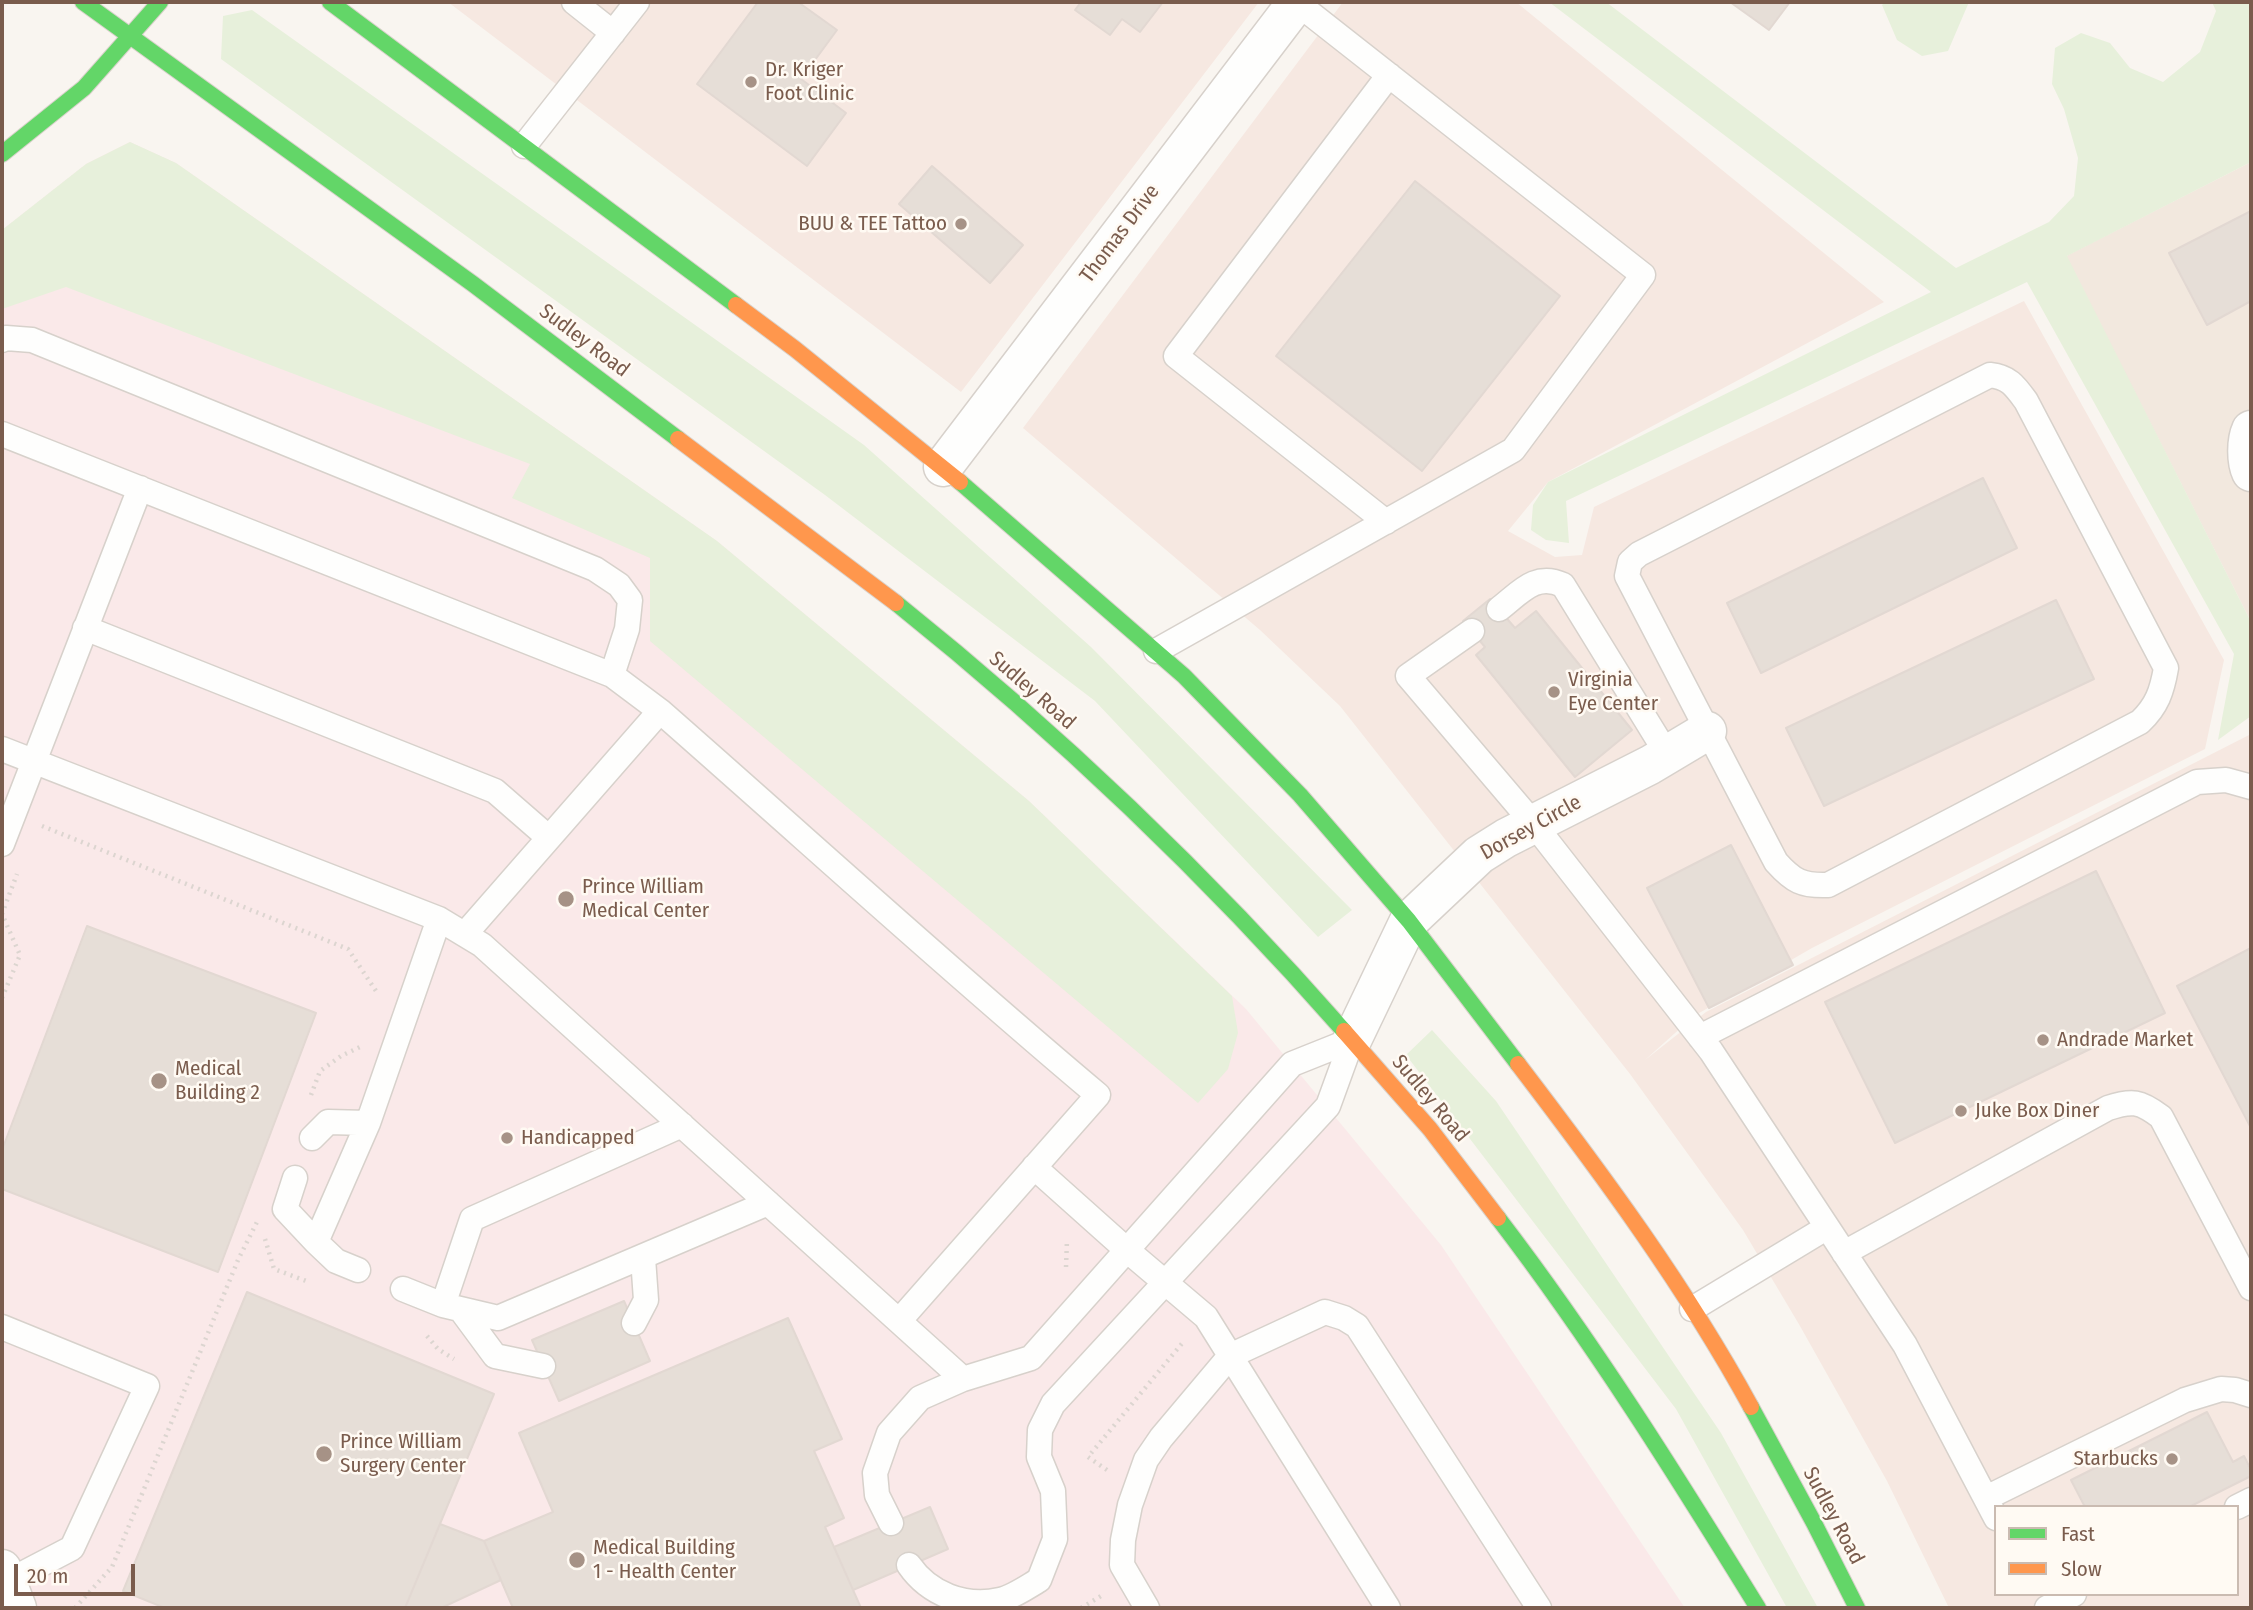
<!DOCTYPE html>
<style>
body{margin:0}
#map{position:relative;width:2253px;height:1610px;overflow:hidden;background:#f9f5f0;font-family:"Fira Sans Condensed",sans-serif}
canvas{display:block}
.frame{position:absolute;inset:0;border:4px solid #7a5c4d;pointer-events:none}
.legend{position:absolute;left:1994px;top:1505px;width:245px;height:91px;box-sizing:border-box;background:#fffaf3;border:2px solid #cabbb1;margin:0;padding:9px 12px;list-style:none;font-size:21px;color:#7a5c4d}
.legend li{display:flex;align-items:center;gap:14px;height:35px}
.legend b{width:35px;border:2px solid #cabbb1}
.scale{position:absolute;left:14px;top:1564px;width:121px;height:32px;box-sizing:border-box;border:4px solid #7a5c4d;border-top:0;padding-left:9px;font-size:21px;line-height:24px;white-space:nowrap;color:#7a5c4d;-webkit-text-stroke:5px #fffaf3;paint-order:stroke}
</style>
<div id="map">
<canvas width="2253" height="1610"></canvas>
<div class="frame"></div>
<ul class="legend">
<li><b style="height:9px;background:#63d668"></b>Fast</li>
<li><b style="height:9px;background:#ff974d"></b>Slow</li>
</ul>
<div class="scale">20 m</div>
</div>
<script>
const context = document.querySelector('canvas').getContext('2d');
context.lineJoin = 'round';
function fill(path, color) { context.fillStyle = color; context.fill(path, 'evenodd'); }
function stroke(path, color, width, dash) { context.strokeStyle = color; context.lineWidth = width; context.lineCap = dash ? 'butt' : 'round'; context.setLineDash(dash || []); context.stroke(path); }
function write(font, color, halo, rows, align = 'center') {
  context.font = font + ' "Fira Sans Condensed",sans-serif'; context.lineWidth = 5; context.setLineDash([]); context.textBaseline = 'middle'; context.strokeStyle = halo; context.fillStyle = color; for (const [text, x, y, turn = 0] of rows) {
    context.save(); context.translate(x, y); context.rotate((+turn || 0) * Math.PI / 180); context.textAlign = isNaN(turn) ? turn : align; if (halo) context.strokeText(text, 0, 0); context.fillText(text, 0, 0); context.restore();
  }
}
fill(new Path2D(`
 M2251,162V622L2066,256Z`), '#f2e8de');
fill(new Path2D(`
 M448,2H1259L961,392Z
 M1343,2H1516L1884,302L1548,482L1508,531L1555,557L1582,555L1594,507L2024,301L2224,660L2205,749L1812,948L1694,1016L1645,1060L1706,1012L2251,734V1608H1949L1887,1481L1800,1326L1743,1230L1630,1074L1340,706L1260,630L1023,428ZM1996,1507H2237V1594H1996Z`), '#f6e8e1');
fill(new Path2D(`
 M130,142L176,163L717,541L1029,801L1246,1009L1441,1245L1685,1608H2V230L86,164Z`), '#fae9e9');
fill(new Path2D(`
 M1549,2H1606L1956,268L2049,222L2074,196L2078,158L2064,109L2052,84L2055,48L2081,33L2110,43L2130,68L2163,82L2200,52L2216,11L2212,2H2251V162L2067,256L2251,622V716L2218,740L2234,654L2027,282L1566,501L1569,543L1546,540L1531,530L1533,505L1548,482L1931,292Z
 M1885,2H1969L1948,51L1922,56L1897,40L1882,5Z
 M252,10L864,445L1091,647L1352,910L1318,937L1095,701L825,495L221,59L223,16Z
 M130,142L176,163L717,541L1029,801L1232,996L1238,1033L1228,1069L1198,1103L650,641V558L512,498L530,464L66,287L2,309V230L86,164Z
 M1432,1030L1496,1101L1721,1433L1818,1608H1787L1676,1409L1406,1055Z`), '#e7f0db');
const building = new Path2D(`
 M758,2H798L837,30L801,79L846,113L807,166L697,84Z
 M1081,2H1163L1140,32L1122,19L1110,35L1075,10Z
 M1730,2H1790L1769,30Z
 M932,166L1023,245L990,283L899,204Z
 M1415,181L1560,296L1422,471L1276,356Z
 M2251,211V301L2207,325L2169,253Z
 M1983,478L2017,548L1761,673L1727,603Z
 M1490,599L1515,628L1536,611L1632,730L1575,777L1476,655L1485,647L1463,621Z
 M2056,600L2094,679L1824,806L1786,728Z
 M1731,845L1793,965L1709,1008L1647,888Z
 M2096,871L2165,1013L1895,1143L1825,1002Z
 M87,926L316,1013L218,1272L2,1189V1150Z
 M2251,948V1128L2177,986Z
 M247,1292L494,1394L405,1608H165L123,1591Z
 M624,1301L650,1361L559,1401L532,1340Z
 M788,1318L842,1439L814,1451L844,1518L825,1527L861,1608H513L484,1541L553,1512L519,1433Z
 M2207,1412L2233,1462L2244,1456L2251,1470V1476L2189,1507H2085L2071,1480Z
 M930,1507L948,1549L853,1590L834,1547Z
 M440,1524L484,1541L501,1580L441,1608H405Z`);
fill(building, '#e6ded7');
stroke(building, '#e2d8d2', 2);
const lane = new Path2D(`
 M574,2L613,33
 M524,146L637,2
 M2,340L6,338L32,340L595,569L619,585L630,600L627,629L612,675
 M1990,375C2009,377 2015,386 2026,401L2166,668C2162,691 2157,706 2140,722L1828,885C1802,886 1793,881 1776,862L1627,576L1630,562L1639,554Z
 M2,434L612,675L660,711
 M1386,522L1176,356L1389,75
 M1499,609C1520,593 1535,572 1563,585L1667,754
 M85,628L495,791L549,838
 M1472,631L1408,676L1533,823L1711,1051L1905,1345L1996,1518
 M1156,651L1513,450L1643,275L1297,3
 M2,749L439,919L482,945L963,1379
 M2,844L140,488
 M465,934L660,711C806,839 949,970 1098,1095L899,1321
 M1700,1037L2197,782L2226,780L2251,787
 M312,1138L328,1122L368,1123
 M1034,1167L1128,1251L1206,1317L1388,1608
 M295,1178L285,1209L316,1242
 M1844,1253L2108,1108C2132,1100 2140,1101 2161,1117L2251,1288
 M358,1270L336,1261L316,1242L368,1123L439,919
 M403,1289L443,1305L498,1318L768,1203
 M443,1305L472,1219L682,1125
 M1692,1309L1826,1228
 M461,1310L495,1356L543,1366
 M634,1323L646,1300L643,1258
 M2,1327L147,1386L72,1548L7,1582
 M1986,1498L2185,1400L2221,1389L2235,1390L2251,1395
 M2237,1507L2251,1500
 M891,1523L877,1495L875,1473L889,1433L920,1398L963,1379L1031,1358L1292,1064L1352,1040
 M909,1565C929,1594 965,1608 1000,1600C1013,1597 1027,1587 1039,1580L1055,1539L1053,1491L1039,1457L1040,1430L1053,1404L1328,1106L1352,1040
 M1147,1608L1122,1565L1123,1540L1130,1505L1146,1460L1161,1438L1230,1356L1325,1312L1344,1318L1357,1326L1539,1608
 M2047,1608L2074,1594`);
const street = new Path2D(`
 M2251,430C2246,441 2246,461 2251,472
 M943,467L1297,2
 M1352,1040L1409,921L1479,855L1506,838L1650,765L1707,731
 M2,1569L17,1608`);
const fast = new Path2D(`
 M83,2L473,284L678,439
 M330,2L736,305
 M2,154L84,88L160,2
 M960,482L1184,676L1300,795L1409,921L1518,1064
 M896,603C1057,732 1208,876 1344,1031
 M1498,1218C1593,1342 1676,1475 1758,1608
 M1751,1407L1814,1523L1857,1608`);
const slow = new Path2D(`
 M736,305L795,349L960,482
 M678,439L896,603
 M1344,1031L1430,1129L1498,1218
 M1518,1064C1602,1174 1685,1286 1751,1407`);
stroke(lane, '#d7d1cb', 27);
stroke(street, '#d7d1cb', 41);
stroke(fast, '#d9d2cb', 18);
stroke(slow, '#d9d2cb', 18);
stroke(new Path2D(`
 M42,826L348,949L378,994
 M2,998L20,955L2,914L17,874
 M311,1095L320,1071L341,1056L360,1047
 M265,1239L274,1269L309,1282
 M1066,1267L1067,1240
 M427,1336L438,1349L454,1359
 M1107,1470L1088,1457L1184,1341
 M75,1608L112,1567L238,1260L257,1222
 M1081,1608L1101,1596`), '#dcd5d0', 4.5, [2, 5]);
stroke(lane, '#fefefd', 24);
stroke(street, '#fefefd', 38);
stroke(fast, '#63d668', 16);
stroke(slow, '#ff974d', 16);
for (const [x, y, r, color] of [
 [751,82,7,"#a69286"],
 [961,224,7,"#a69286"],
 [1554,692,7,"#a69286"],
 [566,899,9,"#a69286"],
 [2043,1040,7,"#a69286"],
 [159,1081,9,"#a69286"],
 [1961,1111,7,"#a69286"],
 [507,1138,7,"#a69286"],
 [324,1454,9,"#a69286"],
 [2172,1459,7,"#a69286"],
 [577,1560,9,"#a69286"]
]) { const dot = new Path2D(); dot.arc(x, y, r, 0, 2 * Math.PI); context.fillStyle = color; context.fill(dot); stroke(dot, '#fffaf3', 2.5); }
write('21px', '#7a5c4d', '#fffaf3', [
 ["Dr. Kriger",765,70],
 ["Foot Clinic",765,94],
 ["BUU & TEE Tattoo",947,224,"right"],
 ["Virginia",1568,680],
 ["Eye Center",1568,704],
 ["Prince William",582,887],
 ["Medical Center",582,911],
 ["Andrade Market",2057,1040],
 ["Medical",175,1069],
 ["Building 2",175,1093],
 ["Juke Box Diner",1975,1111],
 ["Handicapped",521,1138],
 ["Prince William",340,1442],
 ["Surgery Center",340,1466],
 ["Starbucks",2158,1459,"right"],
 ["Medical Building",593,1548],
 ["1 - Health Center",593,1572]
], 'left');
write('21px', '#7a5c4d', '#fffaf3', [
 ["Thomas Drive",1120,234,-53],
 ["Sudley Road",584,341,37],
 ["Sudley Road",1032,691,41],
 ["Dorsey Circle",1531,828,-29],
 ["Sudley Road",1430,1099,50],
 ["Sudley Road",1833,1516,62]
]);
</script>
